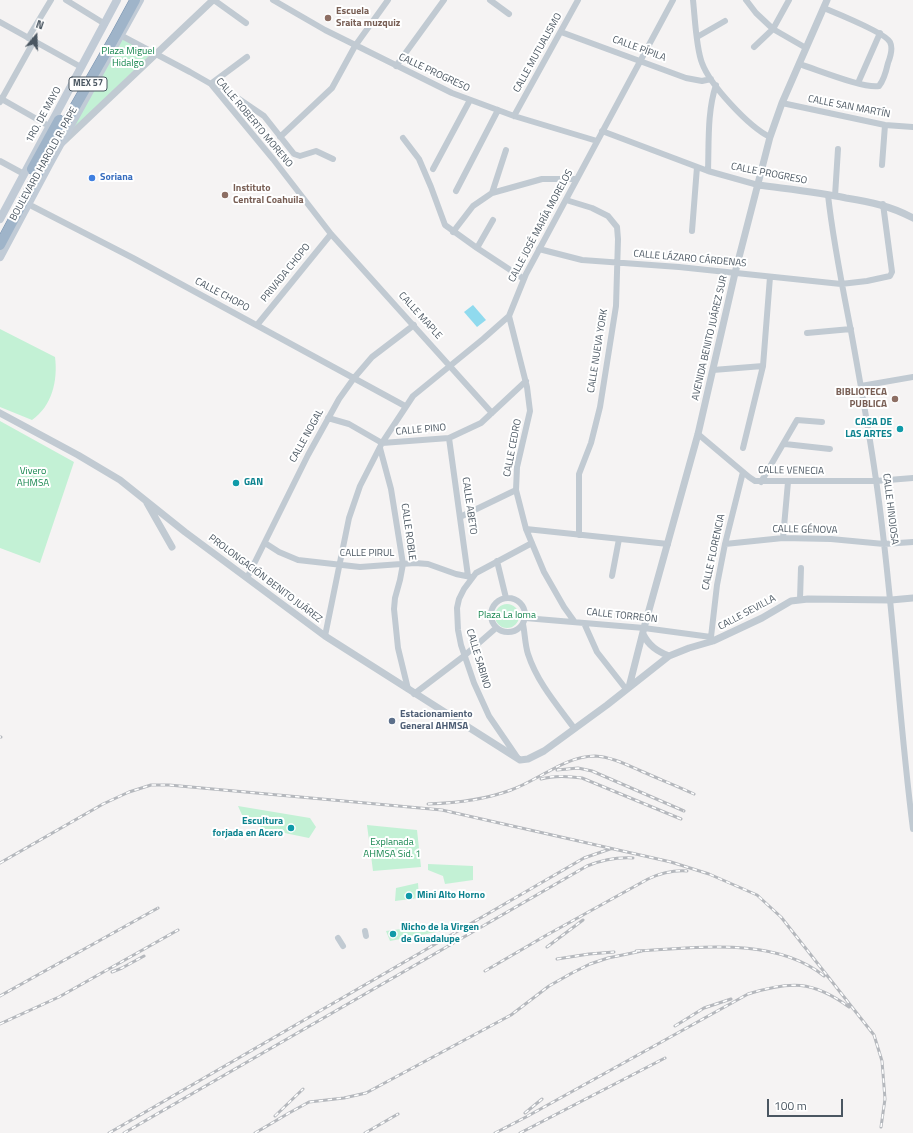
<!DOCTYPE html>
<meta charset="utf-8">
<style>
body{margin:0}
#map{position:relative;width:913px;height:1133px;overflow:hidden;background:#f5f3f3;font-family:"Titillium Web",sans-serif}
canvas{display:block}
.north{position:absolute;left:16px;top:16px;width:40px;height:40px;-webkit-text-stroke:3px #fff;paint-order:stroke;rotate:19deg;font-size:11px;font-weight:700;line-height:16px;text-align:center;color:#4a5661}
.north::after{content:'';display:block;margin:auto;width:14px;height:18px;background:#4a5661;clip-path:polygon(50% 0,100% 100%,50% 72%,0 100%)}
.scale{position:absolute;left:767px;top:1099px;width:76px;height:18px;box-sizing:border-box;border:2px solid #4a5661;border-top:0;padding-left:5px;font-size:12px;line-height:14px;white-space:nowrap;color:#4a5661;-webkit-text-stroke:3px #fff;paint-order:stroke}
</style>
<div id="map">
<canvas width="913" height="1133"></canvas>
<div class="north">N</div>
<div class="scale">100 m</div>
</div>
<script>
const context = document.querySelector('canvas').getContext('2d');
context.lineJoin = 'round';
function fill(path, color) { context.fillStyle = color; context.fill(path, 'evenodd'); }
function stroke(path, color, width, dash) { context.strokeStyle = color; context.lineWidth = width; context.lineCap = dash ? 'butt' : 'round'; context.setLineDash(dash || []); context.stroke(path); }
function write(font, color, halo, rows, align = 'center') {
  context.font = font + ' "Titillium Web",sans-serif'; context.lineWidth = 4; context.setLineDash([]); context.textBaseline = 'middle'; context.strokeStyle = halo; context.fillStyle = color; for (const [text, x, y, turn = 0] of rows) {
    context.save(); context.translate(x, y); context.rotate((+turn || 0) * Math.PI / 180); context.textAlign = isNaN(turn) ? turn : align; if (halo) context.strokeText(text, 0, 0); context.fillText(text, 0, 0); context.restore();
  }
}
fill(new Path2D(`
 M122,39L151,54L70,132Z
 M0,329L55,357C58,381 52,406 32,420L0,407Z
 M0,421L74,462L40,563L0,548Z
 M495 616a12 12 0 1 1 24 0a12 12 0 1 1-24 0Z
 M238,806L310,818L316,827L309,838L265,829L243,817Z
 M367,825L417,830L421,867L373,871Z
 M428,864L473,866V880L445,884L443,876L428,870Z
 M418,883L419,898L395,901L396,888Z
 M446,923L447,930L390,941L386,931Z`), '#c3f1d5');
fill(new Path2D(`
 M473,305L486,320L477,327L464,312Z`), '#90daee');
const trunk = new Path2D(`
 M32,169L59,120
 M0,245L52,147L116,35L135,0`);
stroke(trunk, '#7690ad', 11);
stroke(new Path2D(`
 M66,0L105,24
 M214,0L246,23
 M273,0L325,30L452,93L514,116L597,141
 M490,0L509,14
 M693,0C695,18 696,48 702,63C710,85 749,127 770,137
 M746,0L756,13L773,29L806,48
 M0,22L81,67
 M561,32L686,78L702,81L711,79
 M122,36L190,72L211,84L273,159L331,234L492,413
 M697,37L725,21
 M28,38L51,0
 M754,47L773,29L789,0
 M799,64C816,69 864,89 879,86C884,80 886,72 888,63C890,58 893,48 890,42C886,33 836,13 824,8
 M396,66L444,0
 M214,82L264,116L294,154L300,156L316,151L333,159
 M212,83L247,57
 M858,83L880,33
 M0,98L49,126
 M0,102L34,41
 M782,103L885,125L913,127
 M514,116L578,0
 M602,131L708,171L758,185
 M280,137L332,88L355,46L388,0
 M403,138L419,159L431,187L445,225L477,248L524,279
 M0,161L24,174
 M882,165L885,125
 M433,169L470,100
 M708,171C709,143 707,112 716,85
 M456,191L498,110
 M492,193L506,150
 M828,195C833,241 842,285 851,331C860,381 869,430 876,480C893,596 898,713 913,829
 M835,196L838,149
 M566,200L592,208L608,216L617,227L618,239L616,306L600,407L591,443L579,474V535
 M28,204L133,258L405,406
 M692,231L697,167
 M453,232L473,206L492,193L542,179H577
 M477,248L493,220
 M539,249L582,260L679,267L841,284L867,281L890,276L892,272L883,204
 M509,316L527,387L530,411L517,467L516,490L526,529L544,572L564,607L574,621
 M257,325L331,234
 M807,333L851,329
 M713,370L763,366
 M861,386L913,377
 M328,418L349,424L382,443L449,438L481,423L526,381
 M698,434L749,477L755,481H876L913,478
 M449,438L468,576
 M785,444L830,449
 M380,448L391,489L403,564L400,580L395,598L394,609L398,648L408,689
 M743,448L763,366L770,277
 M761,482L797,420L822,422
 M460,517L516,490
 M526,529L668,544
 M783,538L788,482
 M265,543L279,552L298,560L360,567L415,563L428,564L456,574L471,577
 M725,544L783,538L831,539L884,544L913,542
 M497,561L506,598
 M612,576L619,539
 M247,578L308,455L339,399L354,378L372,357L414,325
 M491 615a17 17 0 1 1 34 0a17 17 0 1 1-34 0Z
 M800,599L801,568
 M525,618L644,628L711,637L713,641
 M584,623L597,652L626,689
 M523,624C525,634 525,645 528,654C537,682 557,705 574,728
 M325,636L349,518L360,486L382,443L413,396L483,339L509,316L526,274L673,0
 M711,637L717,585L725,544L743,472
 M414,694L464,656L496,628
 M517,757L489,716L474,683L461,645L458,630L457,608L459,599L464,589L476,573L532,543
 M365,931L366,936
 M338,938L343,946`), '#c1cad2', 6);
stroke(new Path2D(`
 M63,142L213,0
 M758,185C787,189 817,192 846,198C870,202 891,206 913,218
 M0,413L78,455L120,480L185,532L325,636L520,760L528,759L544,751L607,705L669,656L689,648L713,641L762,618L791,601L808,599L891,600L913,598
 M147,503L172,547
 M643,634C649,646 657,651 669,656
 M629,687L644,628L698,434L735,273L770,137L782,103L827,0`), '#c1cad2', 7);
stroke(new Path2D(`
 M0,219L117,0
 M0,257L50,163L140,0`), '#c1cbd6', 8);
stroke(trunk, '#9fb4c9', 10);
const rail = new Path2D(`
 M0,737H1
 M557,770L578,768L592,771L684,811
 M541,779C555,775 568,776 582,778L681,819
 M428,804C457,803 484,800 511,790C539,780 565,756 595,756C612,757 627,765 641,771C659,779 677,786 694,794
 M0,863L103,804L129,792L151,785H169L442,810L671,862L709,874L757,895L781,917L874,1035L882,1061L885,1099L881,1127
 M547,947L583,920
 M636,951C696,948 774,936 824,976
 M557,959L589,954L614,952
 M485,971L545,936L648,879C661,873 673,870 687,871
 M112,972L122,968L144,956
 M0,996L158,908
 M0,1024L59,997L178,930
 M675,1026L704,1008L731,999
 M525,1113L542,1099
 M275,1116L303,1089
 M109,1133L584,858L610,849
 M124,1133L587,866C602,860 617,857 633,858
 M255,1133L289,1113L309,1102L344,1098L366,1093L511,1015L549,986L572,973L590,964L608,958L642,951
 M365,1133L398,1114
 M495,1133L526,1117L748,994C790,981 812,980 849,1007
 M520,1133L665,1058`);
stroke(rail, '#b5b8bd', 3);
stroke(rail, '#fff', 1.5, [4.5]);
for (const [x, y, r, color] of [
 [328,18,4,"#8d6e63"],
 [92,178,4,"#3f7fe0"],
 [225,195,4,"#8d6e63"],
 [895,399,4,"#8d6e63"],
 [900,429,4,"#0f9aa8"],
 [236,483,4,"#0f9aa8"],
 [392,721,4,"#5c6f8a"],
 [291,828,4,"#0f9aa8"],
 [409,896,4,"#0f9aa8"],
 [393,934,4,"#0f9aa8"]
]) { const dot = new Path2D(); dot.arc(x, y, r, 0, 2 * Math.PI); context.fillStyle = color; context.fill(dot); stroke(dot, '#fff', 1.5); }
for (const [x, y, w] of [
 [88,84,38]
]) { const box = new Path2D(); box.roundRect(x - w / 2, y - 7, w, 14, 3); context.fillStyle = '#fff'; context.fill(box); stroke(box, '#4a5661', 1); }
write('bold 9px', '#4a5661', null, [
 ["MEX 57",88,84]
]);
write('bold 10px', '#785e54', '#fff', [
 ["Escuela",336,12],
 ["Sraita muzquiz",336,24],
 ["Instituto",233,189],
 ["Central Coahuila",233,201],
 ["BIBLIOTECA",887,393,"right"],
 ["PUBLICA",887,405,"right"]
], 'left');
write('10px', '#4a5661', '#fff', [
 ["CALLE PÍPILA",639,49,20],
 ["CALLE MUTUALISMO",538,53,-61],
 ["CALLE PROGRESO",434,73,25],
 ["CALLE SAN MARTÍN",849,107,11],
 ["1RO. DE MAYO",44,115,-61],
 ["CALLE ROBERTO MORENO",254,123,50],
 ["BOULEVARD HAROLD R. PAPE",44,164,-61],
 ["CALLE PROGRESO",769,174,11],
 ["CALLE JOSÉ MARÍA MORELOS",541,226,-62],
 ["CALLE LÁZARO CÁRDENAS",690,259,5],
 ["PRIVADA CHOPO",286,273,-51],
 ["CALLE CHOPO",222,295,28],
 ["CALLE MAPLE",420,316,48],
 ["AVENIDA BENITO JUÁREZ SUR",710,338,-77],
 ["CALLE NUEVA YORK",598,351,-81],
 ["CALLE PINO",421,430,-5],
 ["CALLE NOGAL",307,436,-61],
 ["CALLE CEDRO",513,448,-79],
 ["CALLE VENECIA",791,471,1],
 ["CALLE ABETO",469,506,82],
 ["CALLE HINOJOSA",890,509,83],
 ["CALLE GÉNOVA",805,530,1],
 ["CALLE ROBLE",408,532,82],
 ["CALLE FLORENCIA",714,552,-78],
 ["CALLE PIRUL",367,554],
 ["PROLONGACIÓN BENITO JUÁREZ",265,579,37],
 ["CALLE SEVILLA",747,613,-28],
 ["CALLE TORREÓN",622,616,6],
 ["CALLE SABINO",478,659,73]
]);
write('10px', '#17864f', '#fff', [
 ["Plaza Miguel",128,52],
 ["Hidalgo",128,64],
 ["Vivero",33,472],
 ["AHMSA",33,484],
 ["Plaza La loma",507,616],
 ["Explanada",392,843],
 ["AHMSA Sid. 1",392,855]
]);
write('bold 10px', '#366cbe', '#fff', [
 ["Soriana",100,178]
], 'left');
write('bold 10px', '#0d838f', '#fff', [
 ["CASA DE",892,423,"right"],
 ["LAS ARTES",892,435,"right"],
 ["GAN",244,483],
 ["Escultura",283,822,"right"],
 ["forjada en Acero",283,834,"right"],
 ["Mini Alto Horno",417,896],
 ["Nicho de la Virgen",401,928],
 ["de Guadalupe",401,940]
], 'left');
write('bold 10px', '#4e5e75', '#fff', [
 ["Estacionamiento",400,715],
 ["General AHMSA",400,727]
], 'left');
</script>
